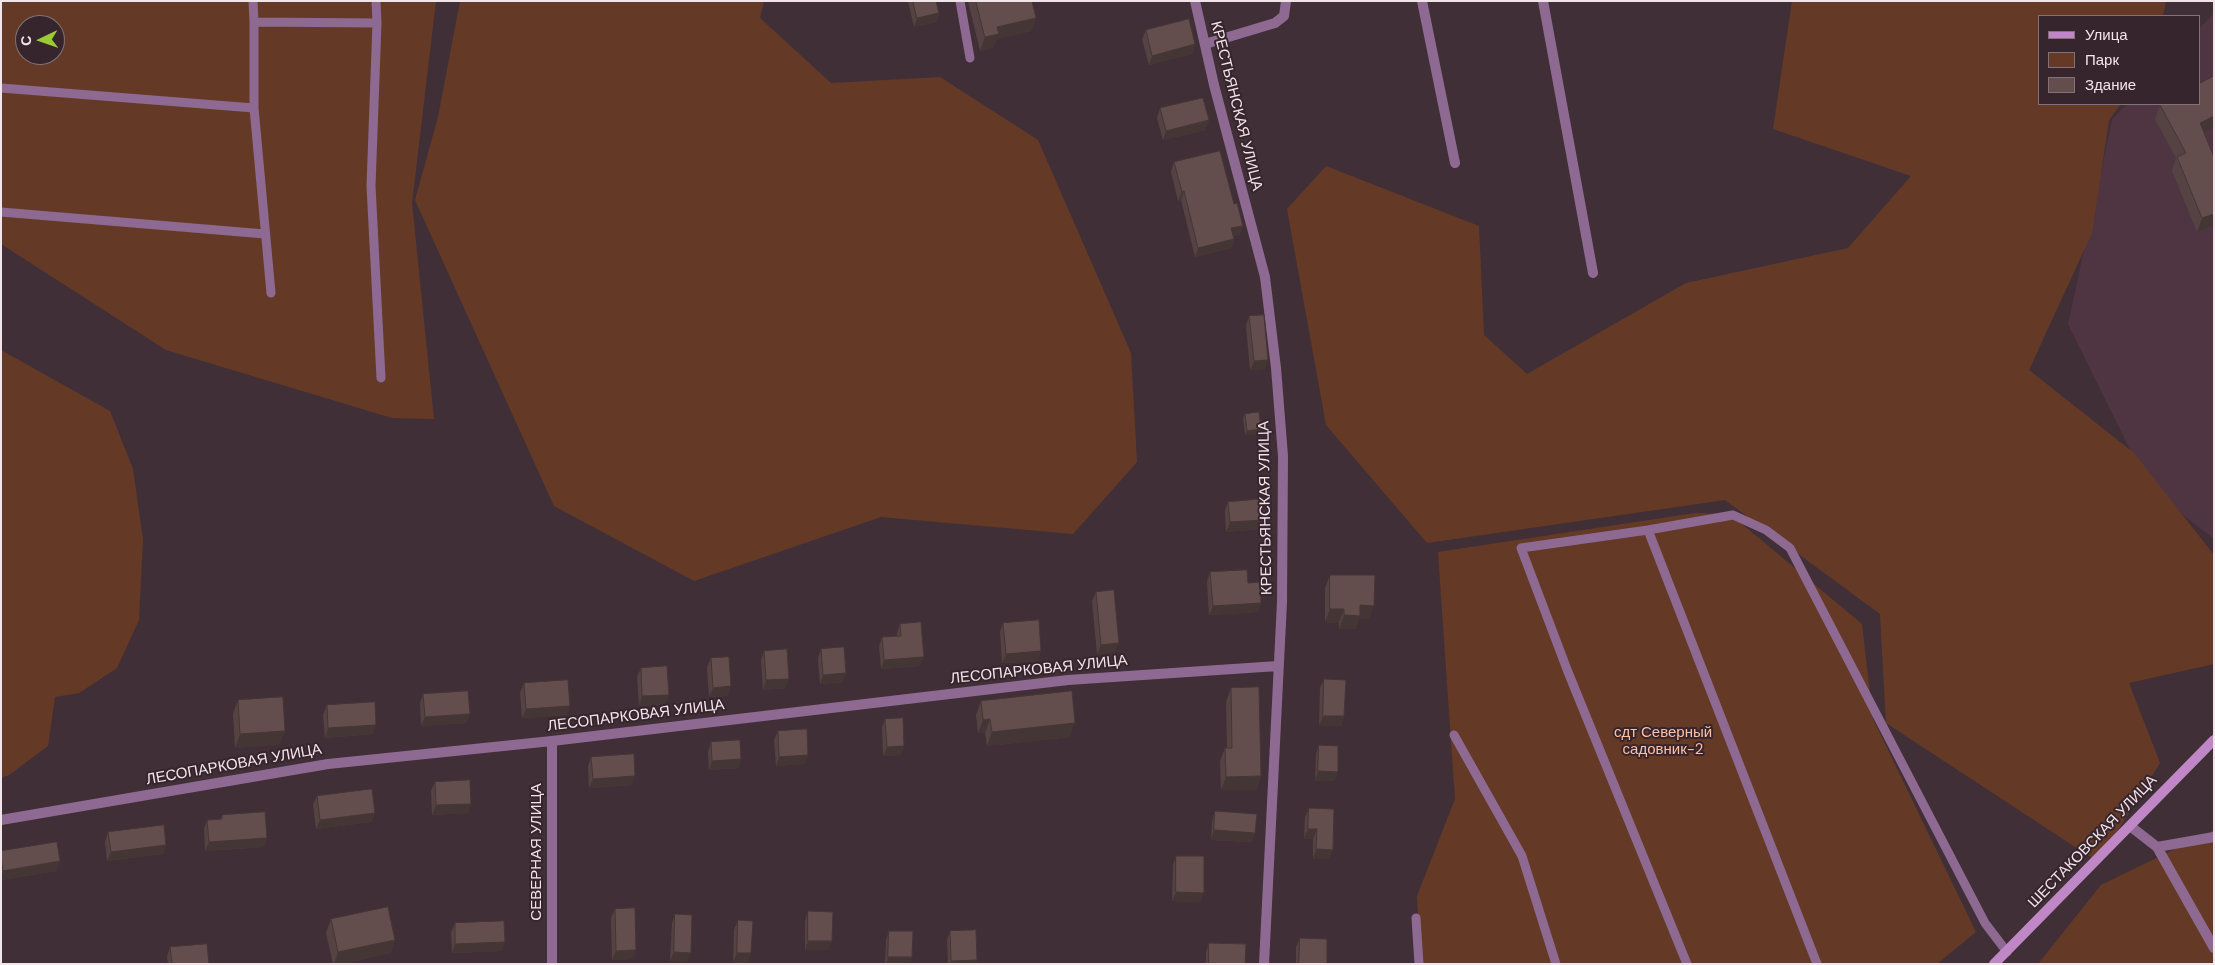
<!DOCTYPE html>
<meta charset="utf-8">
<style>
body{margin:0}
#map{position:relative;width:2215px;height:965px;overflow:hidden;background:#412f37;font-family:"DM Sans",sans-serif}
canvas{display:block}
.frame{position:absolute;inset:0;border:2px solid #f1e5ea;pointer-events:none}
.legend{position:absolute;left:2038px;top:15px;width:162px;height:90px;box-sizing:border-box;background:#37252d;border:1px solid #817279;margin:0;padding:6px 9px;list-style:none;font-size:15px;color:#f1e5ea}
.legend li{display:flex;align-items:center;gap:10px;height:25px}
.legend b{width:25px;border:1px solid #817279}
.north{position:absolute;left:15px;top:15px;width:50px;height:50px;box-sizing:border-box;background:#37252d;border:1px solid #817279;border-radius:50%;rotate:267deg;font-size:14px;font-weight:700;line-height:20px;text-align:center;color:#f1e5ea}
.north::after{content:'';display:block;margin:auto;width:18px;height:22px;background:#9acb35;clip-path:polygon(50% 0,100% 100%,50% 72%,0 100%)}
</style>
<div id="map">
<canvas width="2215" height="965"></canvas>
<div class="frame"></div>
<ul class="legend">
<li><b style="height:6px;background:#c087c7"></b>Улица</li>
<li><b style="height:14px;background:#643a27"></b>Парк</li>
<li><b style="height:14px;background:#634d4d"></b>Здание</li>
</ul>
<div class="north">С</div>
</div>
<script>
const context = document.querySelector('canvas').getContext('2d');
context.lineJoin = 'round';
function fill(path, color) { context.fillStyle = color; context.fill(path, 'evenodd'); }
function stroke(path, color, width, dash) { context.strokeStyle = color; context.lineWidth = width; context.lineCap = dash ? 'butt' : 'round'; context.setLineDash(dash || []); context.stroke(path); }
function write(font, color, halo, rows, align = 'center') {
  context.font = font + ' "DM Sans",sans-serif'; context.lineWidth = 4; context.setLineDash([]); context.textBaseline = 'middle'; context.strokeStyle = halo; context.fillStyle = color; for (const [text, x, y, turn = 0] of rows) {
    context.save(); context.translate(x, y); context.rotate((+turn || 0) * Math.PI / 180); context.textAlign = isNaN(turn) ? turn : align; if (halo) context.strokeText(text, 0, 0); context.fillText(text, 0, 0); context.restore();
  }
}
fill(new Path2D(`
 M2214,13V539L2160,497L2145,480L2068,324L2112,120L2127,104H2199V29Z`), '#4f3541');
fill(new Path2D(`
 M1,1H436L412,203L434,419L392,418L166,350L1,244ZM25,25H55V55H25Z
 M460,1H764L760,18L831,83L940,77L1038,140L1131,353L1137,462L1073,534L881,517L694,581L554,506L415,200L438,117Z
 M1792,1H2166L2163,16H2039V104H2121L2109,120L2092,233L2029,370L2134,453L2214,555V664L2129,683L2160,763L2098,862L1886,723L1880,614L1725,500L1427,543L1326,425L1287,209L1326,166L1479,226L1484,335L1527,374L1686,283L1848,248L1911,176L1773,129Z
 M1,350L110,411L133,469L143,540L139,620L117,668L79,693L55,697L48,746L9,775L1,778Z
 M1695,513L1730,514L1862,624L1873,719L1976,932L1937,964H1421L1417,896L1455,799L1438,552Z
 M2214,830V964H2038L2101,885Z`), '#643a27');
stroke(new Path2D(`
 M253,1L254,22
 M960,1L970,58
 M377,23L371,186L381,378
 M1,88L254,108
 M1,212L265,234
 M271,293L254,108V22L377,23L376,1
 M1648,530L1817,964
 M1454,735L1522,856L1556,964
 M1416,918L1419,964
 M1687,964L1568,672L1521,548L1648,530L1733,515L1766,530L1790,548L1985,923L2007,952`), '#8e6a93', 9);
stroke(new Path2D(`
 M1195,1L1214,85L1265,277L1276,368L1283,456L1282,602L1264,964
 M1422,1L1455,163
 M1543,1L1593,273
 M1205,44L1275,23L1284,16L1286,1
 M552,741V964
 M1,820L328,764L552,741L1068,680L1278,666
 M2130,826L2157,847L2214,948
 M2157,847L2214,837`), '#8e6a93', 10);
stroke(new Path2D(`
 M1994,964L2214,740`), '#c087c7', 10);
fill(new Path2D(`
 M908,1H936L939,13L936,22L914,27Z
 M968,1H1032L1036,18L1031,31L996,39L994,47L980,51Z
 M1146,30L1195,44L1192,54L1149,65L1142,39Z
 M2214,76V127L2204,132L2214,225L2197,232L2172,171L2176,158L2155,119L2160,105Z
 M1160,108L1209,120L1205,130L1163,140L1157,118Z
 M1174,162L1234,204L1243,226L1239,235L1234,236V239L1231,248L1195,257L1181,200L1178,201L1171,172Z
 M1249,316L1265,369L1250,370L1246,326Z
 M1245,414L1259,434L1245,435L1243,418Z
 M1228,502L1260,529L1226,532L1225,511Z
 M1210,572L1248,583L1258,612L1209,615L1207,582Z
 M1330,575L1369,619H1359L1355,629H1339V623L1325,622V588Z
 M1096,592L1115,652L1097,654L1092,601Z
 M1003,623L1038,661L1002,663L1000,632Z
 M900,624L920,666L881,669L879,646L882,637L897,636V633Z
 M821,649L843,682L820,684L818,658Z
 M764,651L785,688L763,690L761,660Z
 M711,658L728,696L709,697L707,667Z
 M641,668L666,704L639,706L637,677Z
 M1324,679L1344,716L1341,726L1319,725L1320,688Z
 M524,683L567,715L522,718L520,693Z
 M1231,688L1261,776L1256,790H1221L1220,761L1225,748H1227L1226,702Z
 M423,694L470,714L466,723L421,726L420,703Z
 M238,700L280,744L235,748L233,714Z
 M981,701L1070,737L987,746L985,733H978L976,715Z
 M327,705L373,734L325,738L323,715Z
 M885,719L901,755L883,756L882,728Z
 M778,731L805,764L776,766L774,740Z
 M711,742L741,759L738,768L709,770L708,752Z
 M1319,745L1338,772L1334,781H1315L1316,754Z
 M591,757L632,785L589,788L588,766Z
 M435,782L471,804L467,813L432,815L431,791Z
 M317,796L375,813L371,822L316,829L313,805Z
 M1309,808L1329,859H1313V839L1304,838L1305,817Z
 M1215,811L1252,842L1211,840L1212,821Z
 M222,815L267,838L264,847L205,851L204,829L207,820L220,819Z
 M108,832L163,854L107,861L105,842Z
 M1,851L60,861L56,871L1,880Z
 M1176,856L1200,902L1172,901L1173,865Z
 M615,909L633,959L612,960L611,918Z
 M808,911L829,950H805V921Z
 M675,914L687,962L670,961L672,923Z
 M331,919L395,940L390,953L343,964H333L326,933Z
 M738,920L748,963L733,962L734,930Z
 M455,923L502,951L452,953L451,933Z
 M889,931L910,964H885L886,940Z
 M950,931L977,960L975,964H948L947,940Z
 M1300,938L1327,964H1296V947Z
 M1209,943L1245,964H1206V952Z
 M170,947L209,964H168L167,957Z`), '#554242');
fill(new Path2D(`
 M939,13L936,22L914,27L917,18Z
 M1036,18L1031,31L996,39L994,47L980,51L985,37L997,27Z
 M1195,44L1192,54L1149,65L1152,56Z
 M2214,116V127L2195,137L2200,123Z
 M1209,120L1205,130L1163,140L1166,131Z
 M1184,191L1181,200L1178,201L1182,192Z
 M2214,214V225L2197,232L2202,218Z
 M1243,226L1239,235L1228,238L1231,228Z
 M1234,239L1231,248L1195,257L1198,248Z
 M1268,360L1265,369L1250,370L1254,361Z
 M1261,429L1259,434L1245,435L1247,431Z
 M1264,520L1260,529L1226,532L1230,522Z
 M1261,603L1258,612L1209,615L1213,606Z
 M1360,605L1374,606L1369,619H1359L1355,629H1339L1344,615Z
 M1330,609H1344L1339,623L1325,622Z
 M1119,643L1115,652L1097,654L1101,645Z
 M1041,651L1038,661L1002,663L1006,654Z
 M924,657L920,666L881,669L884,660Z
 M846,673L843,682L820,684L823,675Z
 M789,679L785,688L763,690L766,680Z
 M731,686L728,696L709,697L713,688Z
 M669,695L666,704L639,706L642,696Z
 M570,706L567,715L522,718L526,709Z
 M470,714L466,723L421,726L425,717Z
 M1323,716H1344L1341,726L1319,725Z
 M990,719L985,733H978L983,720Z
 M1075,723L1070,737L987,746L992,732Z
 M376,725L373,734L325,738L328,728Z
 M285,731L280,744L235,748L240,734Z
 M904,746L901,755L883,756L887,747Z
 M808,755L805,764L776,766L779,757Z
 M741,759L738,768L709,770L712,761Z
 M1318,771L1338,772L1334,781H1315Z
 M635,776L632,785L589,788L593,779Z
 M1261,776L1256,790H1221L1226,777Z
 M471,804L467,813L432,815L436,805Z
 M375,813L371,822L316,829L320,820Z
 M1308,829H1317L1313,839L1304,838Z
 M1214,830L1255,833L1252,842L1211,840Z
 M267,838L264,847L205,851L209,842Z
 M166,845L163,854L107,861L111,852Z
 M1316,849L1333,850L1329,859H1313Z
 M60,861L56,871L1,880V877L3,871Z
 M1176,892L1204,893L1200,902L1172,901Z
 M395,940L390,953L343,964H334L338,952Z
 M808,941H832L829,950H805Z
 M505,942L502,951L452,953L455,944Z
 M636,950L633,959L612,960L616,951Z
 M674,952L691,953L687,962L670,961Z
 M737,953H751L748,963L733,962Z
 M888,957H912L910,964H886Z
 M977,960L975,964H950L951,961Z`), '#453636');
const building = new Path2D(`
 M913,1H936L939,13L917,18Z
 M976,1H1032L1036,18L997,27L999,34L985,37Z
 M1189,19L1195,44L1152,56L1146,30Z
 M2214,76V116L2200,123L2214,157V214L2202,218L2177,157L2186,153L2160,105L2162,104H2199V84Z
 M1203,98L1209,120L1166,131L1160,108Z
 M1220,151L1234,204L1237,203L1243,226L1231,228L1234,239L1198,248L1184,191L1182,192L1174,162Z
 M1264,315L1268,360L1254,361L1249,316Z
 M1259,412L1261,429L1247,431L1245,414Z
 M1262,499L1264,520L1230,522L1228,502Z
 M1247,570L1248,583L1260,582L1261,603L1213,606L1210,572Z
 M1330,575H1375L1374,606L1360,605V616L1344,615V609H1330Z
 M1114,590L1119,643L1101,645L1096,592Z
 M1039,620L1041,651L1006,654L1003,623Z
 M921,622L924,657L884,660L882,637L901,636L900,624Z
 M844,647L846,673L823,675L821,649Z
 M787,649L789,679L766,680L764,651Z
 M729,657L731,686L713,688L711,658Z
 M667,666L669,695L642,696L641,668Z
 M1324,679L1346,680L1344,716H1323Z
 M568,680L570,706L526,709L524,683Z
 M1259,687L1261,776L1226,777L1225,748H1232L1231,688Z
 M468,691L470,714L425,717L423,694Z
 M1072,691L1075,723L992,732L990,719L983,720L981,701Z
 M283,697L285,731L240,734L238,700Z
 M375,702L376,725L328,728L327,705Z
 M903,718L904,746L887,747L885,719Z
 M807,729L808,755L779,757L778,731Z
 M740,740L741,759L712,761L711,742Z
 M1319,745L1338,746V772L1318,771Z
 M634,754L635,776L593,779L591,757Z
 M470,780L471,804L436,805L435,782Z
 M372,789L375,813L320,820L317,796Z
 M1309,808L1334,809L1333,850L1316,849L1317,829H1308Z
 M1215,811L1257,814L1255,833L1214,830Z
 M265,812L267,838L209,842L207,820L222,819V815Z
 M164,825L166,845L111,852L108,832Z
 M57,842L60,861L3,871L1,858V851Z
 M1176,856H1204V893L1176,892Z
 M388,907L395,940L338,952L331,919Z
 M635,908L636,950L616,951L615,909Z
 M808,911L833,912L832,941H808Z
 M675,914L692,915L691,953L674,952Z
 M738,920L753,921L751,953H737Z
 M504,921L505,942L455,944V923Z
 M976,930L977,960L951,961L950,931Z
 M889,931H913L912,957H888Z
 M1300,938L1327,939V964H1299Z
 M1209,943L1246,944L1245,964H1209Z
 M207,944L209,964H172L170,947Z`);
fill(building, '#634d4d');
stroke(building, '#453636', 1);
write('15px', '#f1e5ea', '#37252d', [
 ["КРЕСТЬЯНСКАЯ УЛИЦА",1236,106,76],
 ["КРЕСТЬЯНСКАЯ УЛИЦА",1266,508,-91],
 ["ЛЕСОПАРКОВАЯ УЛИЦА",1039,670,-6],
 ["ЛЕСОПАРКОВАЯ УЛИЦА",636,716,-7],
 ["ЛЕСОПАРКОВАЯ УЛИЦА",234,765,-10],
 ["ШЕСТАКОВСКАЯ УЛИЦА",2093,842,-46],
 ["СЕВЕРНАЯ УЛИЦА",537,852,-90]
]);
write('15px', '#fdc0a5', '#37252d', [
 ["сдт Северный",1663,733],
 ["садовник-2",1663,750]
]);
</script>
